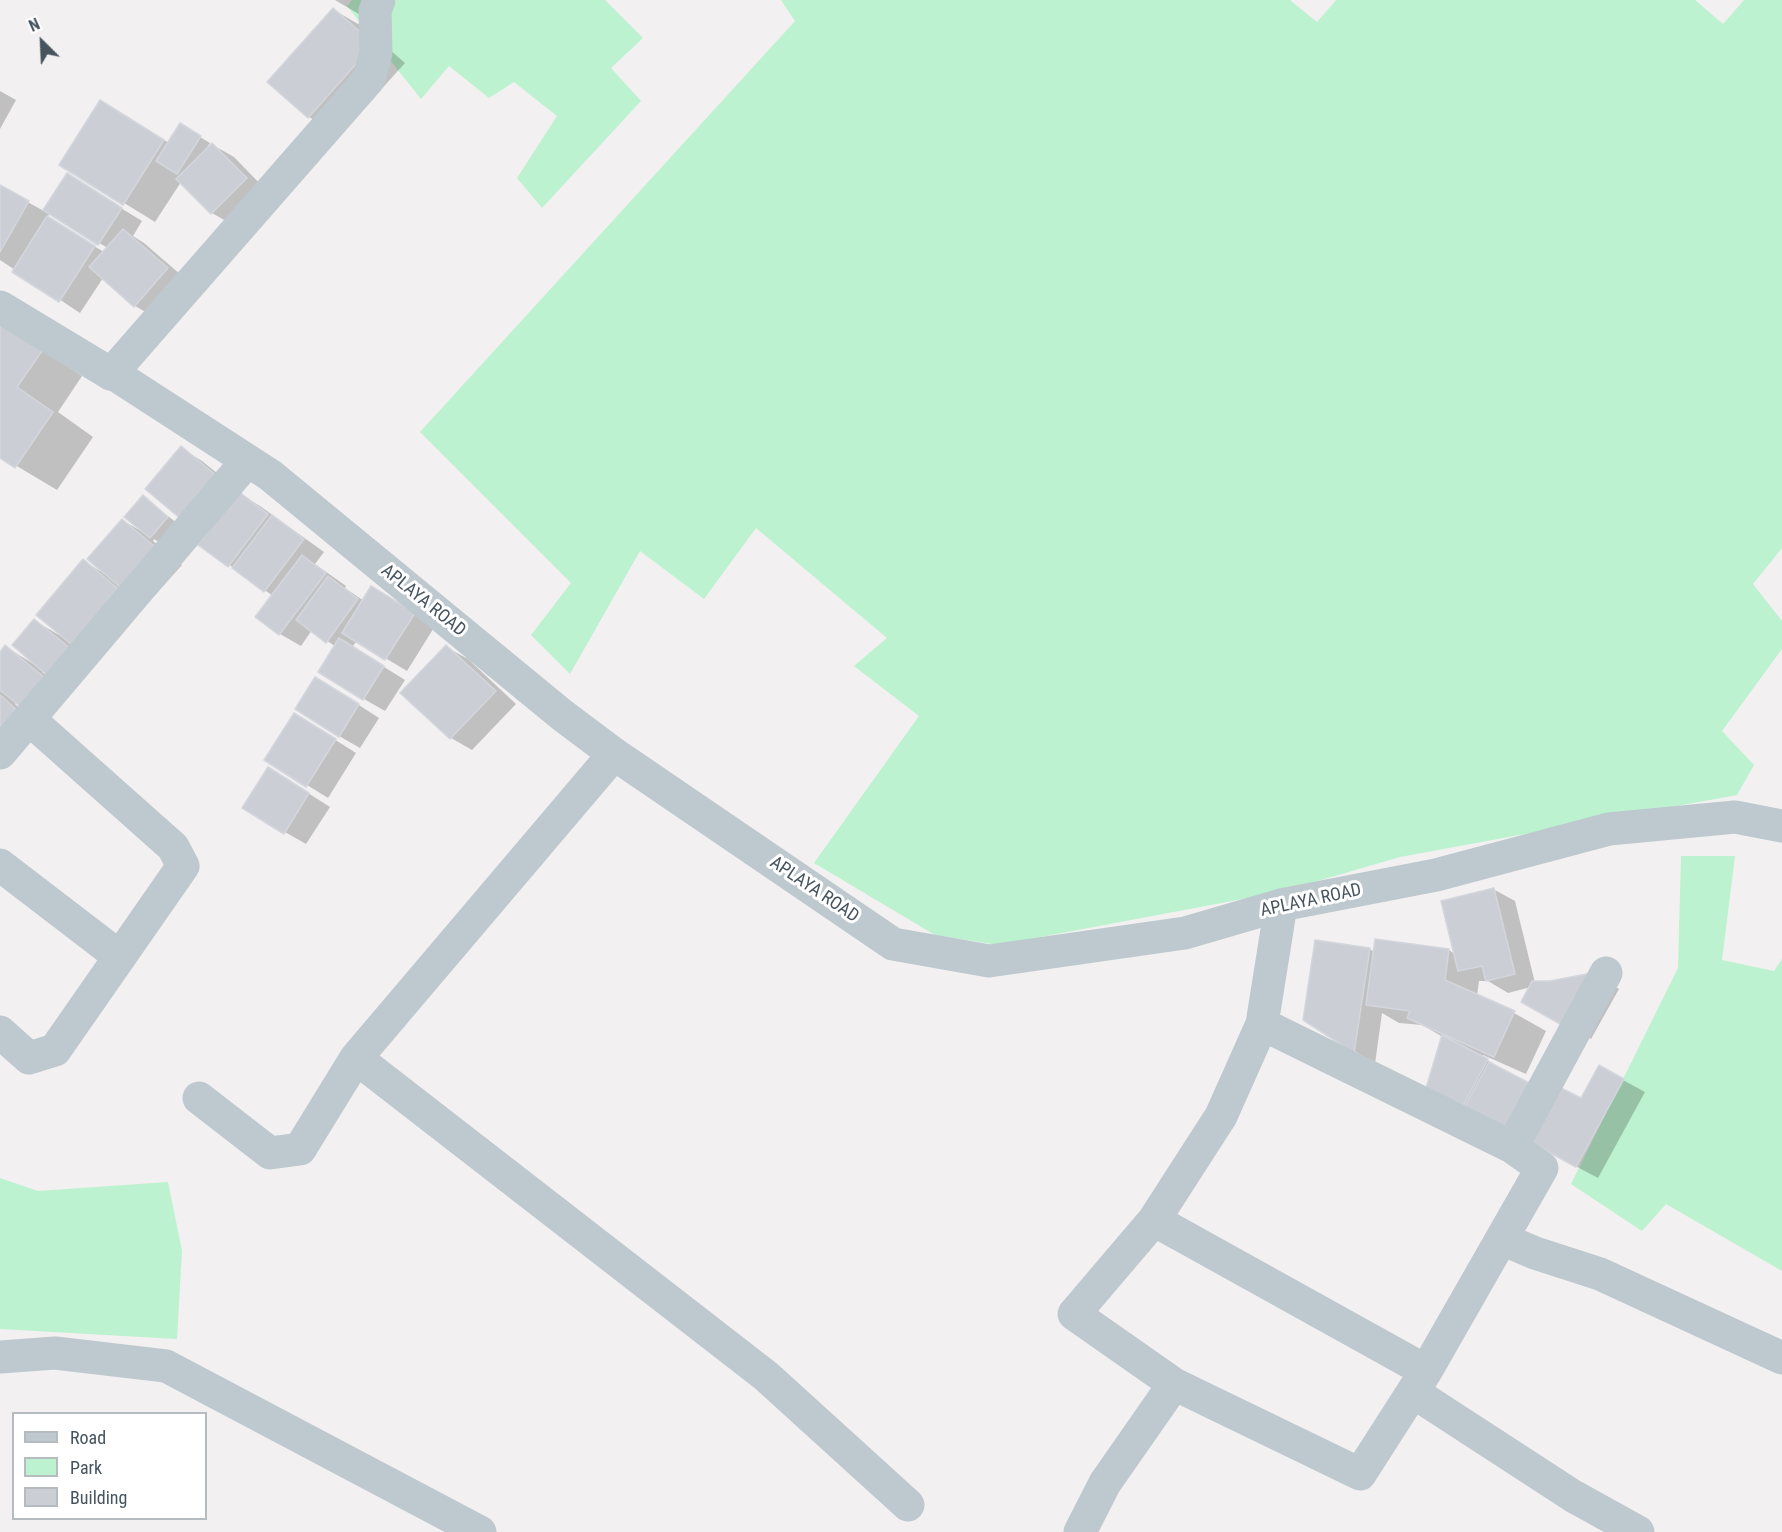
<!DOCTYPE html>
<style>
body{margin:0}
#map{position:relative;width:1782px;height:1532px;overflow:hidden;background:#f2f0f0;font-family:"Roboto Condensed",sans-serif}
canvas{display:block}
.legend{position:absolute;left:12px;top:1412px;width:195px;height:108px;box-sizing:border-box;background:#fff;border:2px solid #b5bbbf;margin:0;padding:8px 10px;list-style:none;font-size:18px;color:#46545e}
.legend li{display:flex;align-items:center;gap:12px;height:30px}
.legend b{width:30px;border:2px solid #b5bbbf}
.north{position:absolute;left:12px;top:12px;width:60px;height:60px;-webkit-text-stroke:4px #fff;paint-order:stroke;rotate:336deg;font-size:16px;font-weight:700;line-height:24px;text-align:center;color:#46545e}
.north::after{content:'';display:block;margin:auto;width:21px;height:27px;background:#46545e;clip-path:polygon(50% 0,100% 100%,50% 72%,0 100%)}
</style>
<div id="map">
<canvas width="1782" height="1532"></canvas>
<ul class="legend">
<li><b style="height:8px;background:#bdc8cf"></b>Road</li>
<li><b style="height:16px;background:#bcf2cf"></b>Park</li>
<li><b style="height:16px;background:#cbcfd5"></b>Building</li>
</ul>
<div class="north">N</div>
</div>
<script>
const context = document.querySelector('canvas').getContext('2d');
context.lineJoin = 'round';
function fill(path, color) { context.fillStyle = color; context.fill(path, 'evenodd'); }
function stroke(path, color, width, dash) { context.strokeStyle = color; context.lineWidth = width; context.lineCap = dash ? 'butt' : 'round'; context.setLineDash(dash || []); context.stroke(path); }
function write(font, color, halo, rows, align = 'center') {
  context.font = font + ' "Roboto Condensed",sans-serif'; context.lineWidth = 6; context.setLineDash([]); context.textBaseline = 'middle'; context.strokeStyle = halo; context.fillStyle = color; for (const [text, x, y, turn = 0] of rows) {
    context.save(); context.translate(x, y); context.rotate((+turn || 0) * Math.PI / 180); context.textAlign = isNaN(turn) ? turn : align; if (halo) context.strokeText(text, 0, 0); context.fillText(text, 0, 0); context.restore();
  }
}
fill(new Path2D(`
 M352,0H605L643,38L611,68L641,101L542,208L517,178L557,116L514,82L489,98L449,66L421,99L347,6Z
 M781,0H1290L1317,22L1336,0H1695L1723,24L1744,0H1782V548L1753,584L1782,621V649L1722,731L1754,765L1737,795L1400,857L1280,892L998,945L935,935L814,863L919,716L854,666L887,638L756,528L704,599L640,551L570,674L531,635L571,583L420,432L795,21Z
 M1681,856H1735L1722,960L1774,971L1782,959V1271L1666,1204L1642,1231L1571,1184L1678,968Z
 M0,1178L38,1191L168,1182L182,1251L177,1339L0,1329Z`), '#bcf2cf');
fill(new Path2D(`
 M335,0H388L369,20Z
 M334,10L365,28L405,63L340,135L309,117Z
 M0,91L16,100L0,129Z
 M132,120L169,143L180,125L210,143L205,151L213,145L234,157L267,191L233,225L212,213L181,182L155,222L61,164Z
 M67,175L142,221L133,236L144,243L188,281L156,318L135,306L103,278L80,313L0,260V187L44,211ZM50,213L99,243L108,248L104,252L47,218Z
 M0,321L82,376L58,412L93,437L57,490L0,456Z
 M181,448L202,461L238,490L203,530Z
 M239,493L260,506L324,552L315,564L346,586L345,588L364,601L372,588L435,626L407,671L357,641L352,647L405,680L385,711L364,699L336,647L312,630L301,646L280,634L273,596L200,544Z
 M143,497L177,523L160,543L154,539L153,541L182,565L148,603L131,593L43,671L42,672L65,692L16,702L15,704L37,723L0,741V691L5,694L6,693L0,688V654L6,647L32,663L35,621L59,635L84,561L100,571L122,520L141,531Z
 M446,647L468,659L516,704L472,750L451,738L403,693Z
 M337,691L379,718L360,748L339,736Z
 M315,727L356,753L328,798L307,785Z
 M289,781L330,807L306,844L285,832Z
 M1493,889L1515,901L1535,983L1598,977L1619,989L1591,1039L1544,1014L1531,987L1508,993L1488,981H1479L1477,996L1514,1013L1546,1031L1526,1074L1483,1055L1482,1057L1508,1072L1532,1086L1581,1100L1599,1067L1645,1092L1598,1178L1449,1099L1443,1037L1422,1025L1399,1023L1382,1013L1375,1064L1305,1019L1369,949L1375,952L1449,950L1456,955Z`), '#0003');
const building = new Path2D(`
 M333,8L374,44L308,118L267,82Z
 M100,100L164,140L123,205L59,165Z
 M180,123L201,136L177,174L156,161Z
 M212,143L247,178L211,214L176,179Z
 M67,173L122,208L98,245L43,210Z
 M0,185L29,201L0,252Z
 M47,216L95,246L59,302L12,272Z
 M123,229L168,268L134,307L89,267Z
 M0,323L42,351L17,387L53,412L15,468L0,458Z
 M181,446L218,477L181,519L145,489Z
 M238,491L268,514L228,567L198,545Z
 M143,495L168,517L150,538L124,517Z
 M272,515L304,539L264,592L232,568Z
 M122,519L161,552L127,593L87,559Z
 M302,555L326,573L279,635L255,617Z
 M83,559L124,594L77,649L36,615Z
 M328,576L358,599L326,643L296,620Z
 M371,586L415,613L385,660L342,633Z
 M34,619L71,649L48,676L12,645Z
 M339,638L384,666L363,700L318,672Z
 M5,645L45,678L21,707L0,690V652Z
 M446,645L496,691L450,739L400,693Z
 M315,677L359,704L339,737L295,709Z
 M0,695L17,710L0,730Z
 M294,713L336,739L306,787L264,760Z
 M268,767L309,793L284,834L242,808Z
 M1494,888L1515,974L1486,981L1482,966L1458,971L1441,901Z
 M1375,939L1449,949L1445,980L1515,1011L1494,1057L1407,1018L1410,1011L1366,1005Z
 M1315,940L1370,948L1354,1053L1303,1020Z
 M1592,973L1569,1029L1521,1002L1532,981H1550Z
 M1442,1035L1488,1059L1463,1106L1426,1088Z
 M1489,1062L1533,1085L1509,1131L1464,1108Z
 M1599,1065L1624,1079L1576,1167L1525,1139L1555,1085L1581,1098Z`);
fill(building, '#cbcfd5');
stroke(building, '#d3d6dc', 1.5);
stroke(new Path2D(`
 M111,374L369,79L376,53L375,11L379,0
 M0,753L247,461
 M614,754L356,1058L766,1376L908,1505
 M0,865L120,957
 M1262,1024L1512,1147L1542,1168L1426,1371L1360,1474L1174,1384L1074,1314L1154,1220L1221,1116L1262,1024L1281,905
 M0,1032L29,1058L55,1050L183,866L173,847L29,719
 M199,1098L270,1153L300,1149L356,1058
 M1512,1147L1606,973
 M1154,1220L1426,1371
 M1502,1239L1535,1253L1600,1274L1782,1358
 M0,1357L55,1353L166,1366L480,1532
 M1413,1392L1573,1496L1638,1532
 M1080,1532L1105,1483L1174,1384`), '#bdc8cf', 33);
stroke(new Path2D(`
 M0,307L111,374H114L270,475L562,715L614,754L893,944L989,961L1185,933L1281,905L1436,875L1609,829L1735,817L1782,826`), '#bdc8cf', 33);
write('18px', '#46545e', '#fff', [
 ["APLAYA ROAD",423,601,39],
 ["APLAYA ROAD",814,890,34],
 ["APLAYA ROAD",1311,901,-12]
]);
</script>
